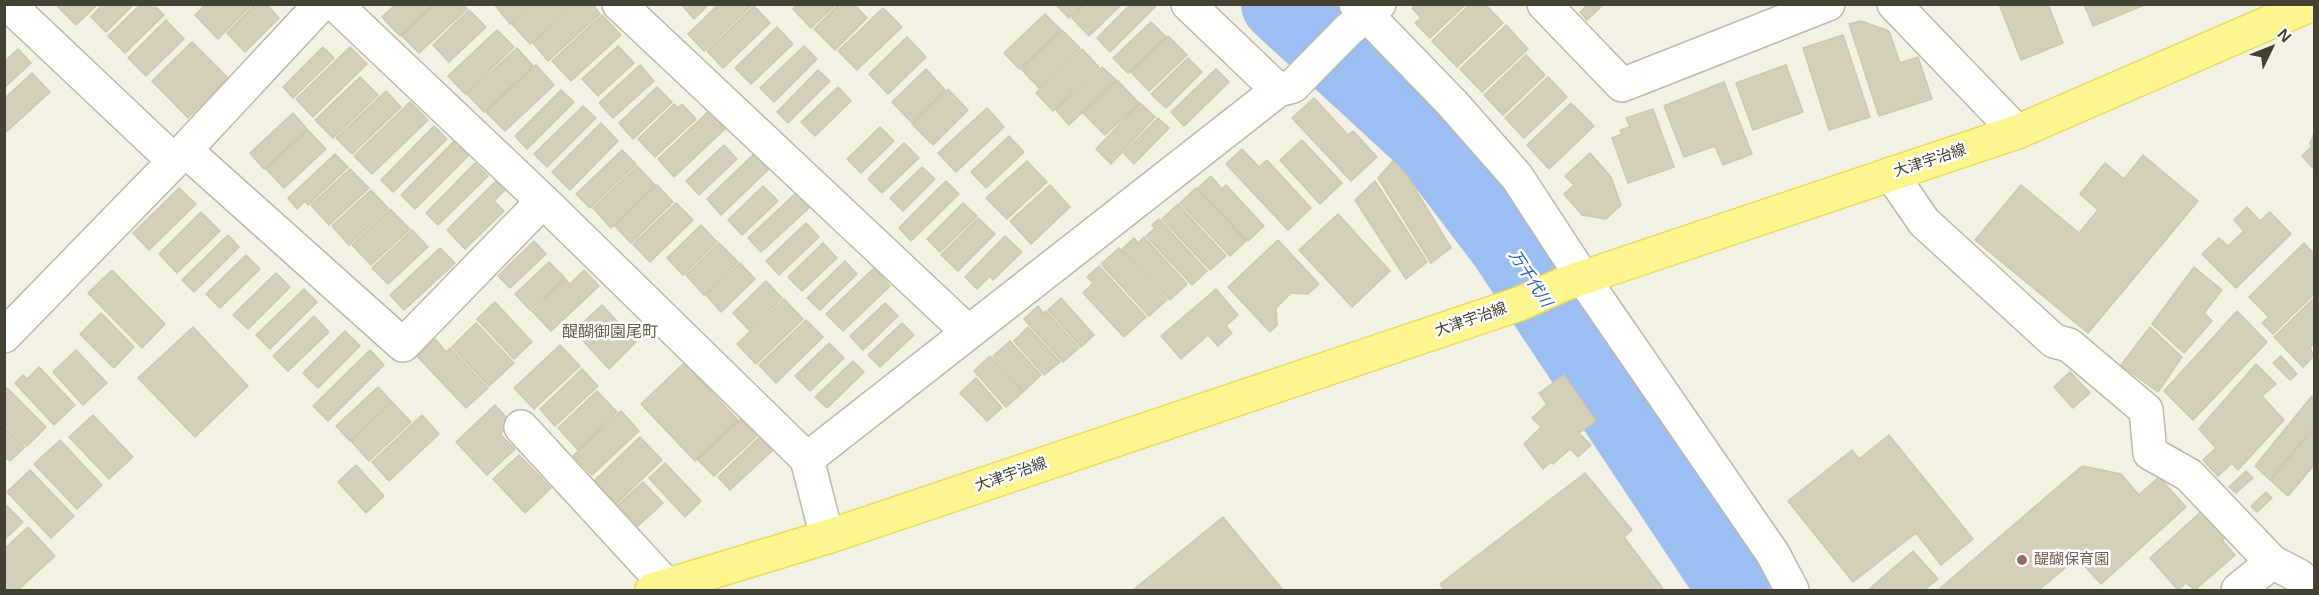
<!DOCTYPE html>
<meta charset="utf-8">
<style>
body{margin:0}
#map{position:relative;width:2319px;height:595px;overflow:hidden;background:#f2f1e3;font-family:Arial,sans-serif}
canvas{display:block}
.frame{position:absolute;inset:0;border:6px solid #444133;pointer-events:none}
.north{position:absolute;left:2241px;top:18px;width:60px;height:60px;-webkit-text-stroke:4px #fff;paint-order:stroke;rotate:47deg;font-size:16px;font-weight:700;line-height:24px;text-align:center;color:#444133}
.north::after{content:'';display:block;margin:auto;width:21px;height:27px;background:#444133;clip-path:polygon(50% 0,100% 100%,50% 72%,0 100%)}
</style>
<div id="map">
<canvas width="2319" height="595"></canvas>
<div class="frame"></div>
<div class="north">N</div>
</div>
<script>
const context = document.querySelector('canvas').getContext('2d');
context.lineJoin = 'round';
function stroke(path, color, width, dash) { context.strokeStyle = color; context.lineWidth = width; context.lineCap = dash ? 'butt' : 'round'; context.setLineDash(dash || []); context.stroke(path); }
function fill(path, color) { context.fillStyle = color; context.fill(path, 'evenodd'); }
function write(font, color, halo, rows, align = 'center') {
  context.font = font + ' Arial,"Noto Sans JP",sans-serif'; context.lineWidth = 5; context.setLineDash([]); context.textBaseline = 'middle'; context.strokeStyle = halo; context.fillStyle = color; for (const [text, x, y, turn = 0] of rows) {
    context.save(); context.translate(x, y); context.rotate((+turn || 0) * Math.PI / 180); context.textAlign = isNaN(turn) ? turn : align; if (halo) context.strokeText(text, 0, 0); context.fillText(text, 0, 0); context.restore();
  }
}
stroke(new Path2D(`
 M1279,4L1428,141L1506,244L1736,590`), '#9bbef3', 76);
const building = new Path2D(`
 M61,4H98L76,25L58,7Z
 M103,4H134L106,32L91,17Z
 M141,4H153L164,15L125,53L108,36Z
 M206,4H252L218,39L195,15Z
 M255,4H266L279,18L245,52L227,33Z
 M396,4H433L400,36L382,17Z
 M435,4H463L467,9L419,53L402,36Z
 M494,4H530L510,24Z
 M533,4H572L530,44L512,24Z
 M575,4H592L600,14L548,61L533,43Z
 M681,4H709L694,19Z
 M719,4H753L704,51L688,34Z
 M798,4H836L811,28L793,9Z
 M839,4H854L867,18L835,50L814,29Z
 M1055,4H1084L1069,18Z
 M1085,4H1122L1089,36L1072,18Z
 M1131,4H1153L1155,7L1110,52L1097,38Z
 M1416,4H1466L1430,38L1415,23L1421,18L1412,8Z
 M1470,4H1485L1503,23L1457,67L1432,41Z
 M1589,4L1602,6L1587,20L1580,12Z
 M1999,4H2048L2063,43L2021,60Z
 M2084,4H2147L2093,26Z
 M754,6L770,23L723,68L707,51Z
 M883,8L902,27L857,70L838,51Z
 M469,10L486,27L449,62L433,45Z
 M1045,14L1061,30L1019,69L1004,53Z
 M602,15L621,35L571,81L552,61Z
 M166,20L184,39L146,76L128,58Z
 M1861,21L1889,31L1900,63L1918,57L1932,99L1879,116L1849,24Z
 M1151,22L1166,37L1128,73L1113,58Z
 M1506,25L1528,49L1482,92L1460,69Z
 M777,27L793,44L751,84L735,68Z
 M497,30L514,47L465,94L448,76Z
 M1062,30L1080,48L1039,88L1021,69Z
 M1843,35L1870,117L1829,130L1803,48Z
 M1168,36L1187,55L1149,91L1131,72Z
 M907,37L926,57L888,94L869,74Z
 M192,42L228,78L188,118L152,81Z
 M618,46L634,63L598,96L582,79Z
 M804,46L817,59L774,102L760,88Z
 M323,47L334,58L293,98L283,87Z
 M350,47L367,64L313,117L296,99Z
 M517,48L533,66L484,112L467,94Z
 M18,49L31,63L4,88V62Z
 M1082,49L1099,67L1053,111L1036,93Z
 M1526,55L1545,75L1503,115L1484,95Z
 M1188,58L1202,72L1166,108L1151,94Z
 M536,65L554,85L505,131L486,112Z
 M640,65L654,81L613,118L599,103Z
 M1786,65L1803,112L1753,130L1736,83Z
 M1102,67L1116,80L1069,125L1056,110Z
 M926,69L945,90L912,123L892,102Z
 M1216,69L1229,82L1184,126L1171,112Z
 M818,70L830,81L788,123L777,112Z
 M32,73L50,92L4,134V99Z
 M360,77L378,95L333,138L315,120Z
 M1548,77L1567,97L1524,138L1505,118Z
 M1117,80L1139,103L1105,135L1083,113Z
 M1724,82L1752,154L1723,165L1715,146L1684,157L1664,106Z
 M657,87L672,102L633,139L619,123Z
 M838,87L851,101L815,136L801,122Z
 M948,89L968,110L933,145L912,124Z
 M561,90L574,102L527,149L515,136Z
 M386,91L401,107L352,154L336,138Z
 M1314,98L1348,135L1353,131L1377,157L1351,181L1292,118Z
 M410,102L428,120L372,174L354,156Z
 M1140,103L1155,117L1111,164L1096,149Z
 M1571,103L1594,126L1549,169L1527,145Z
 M674,104L678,108L682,104L696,119L655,157L638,139Z
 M583,106L596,118L547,167L534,154Z
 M987,108L1004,127L956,172L938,153Z
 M1653,109L1674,167L1628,183L1612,138L1622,134L1620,130L1630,127L1626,118Z
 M710,110L726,128L674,177L658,159Z
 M293,113L307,129L264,169L250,153Z
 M1158,118L1169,128L1134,164L1124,153Z
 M601,123L618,141L570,190L552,172Z
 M434,126L447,139L393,192L381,180Z
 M880,127L894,141L861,173L847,159Z
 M308,130L326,149L284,188L266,169Z
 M2314,133V169L2302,156L2312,146L2310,144Z
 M1009,136L1024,152L986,188L971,172Z
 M1302,140L1342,183L1320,204L1280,160Z
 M454,141L469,155L415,209L401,195Z
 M904,143L919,158L882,193L868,179Z
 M724,145L737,159L699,195L686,181Z
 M1242,149L1259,167L1267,160L1311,208L1288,230L1226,164Z
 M622,150L636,164L590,208L576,194Z
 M1590,153L1611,177L1621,205L1606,219L1582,215L1564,194L1574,185L1565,176Z
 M335,154L348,167L308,205L305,201L297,209L288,198Z
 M754,154L768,170L721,215L707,199Z
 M2143,155L2198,201L2088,333L1975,240L2021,185L2079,233L2098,210L2080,194L2105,163L2124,179Z
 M1027,161L1047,182L1007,219L986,198Z
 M1393,161L1406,174L1451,248L1431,263L1378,178Z
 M475,163L488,176L438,225L426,213Z
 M637,166L655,185L611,228L593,208Z
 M922,167L935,179L903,211L890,198Z
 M350,169L369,188L329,225L311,205Z
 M1211,176L1222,189L1226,185L1264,226L1248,241L1198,188Z
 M496,181L505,190L494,201L504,211L465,249L447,230Z
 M946,181L959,194L911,241L899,228Z
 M1375,181L1427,262L1406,279L1355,200Z
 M657,185L673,202L631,243L615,226Z
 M1050,185L1070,207L1031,244L1010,221Z
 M763,186L778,201L742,235L728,220Z
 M179,188L196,204L149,250L133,233Z
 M1196,188L1246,241L1230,256L1180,203Z
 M371,190L388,208L349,245L332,226Z
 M796,193L809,208L761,252L748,238Z
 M676,203L693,220L650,262L633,244Z
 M963,203L977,216L940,252L927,239Z
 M1178,204L1226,256L1210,270L1162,219Z
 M2247,207L2260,221L2270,212L2291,234L2236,288L2202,254L2219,238L2228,246L2244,231L2234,220Z
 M390,209L410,229L371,265L352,245Z
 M201,212L220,231L177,273L159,254Z
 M1338,214L1390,271L1352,307L1299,250Z
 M978,218L995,234L958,271L941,255Z
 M1159,219L1207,271L1192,285L1146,236L1155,228L1152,225Z
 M806,223L819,237L779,275L766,261Z
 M701,225L717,242L683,275L667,258Z
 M412,230L428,247L388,284L372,268Z
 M228,235L239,247L194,292L182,280Z
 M1005,236L1022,252L993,280L990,276L977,289L965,277Z
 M1144,237L1187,284L1170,300L1122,249L1134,238L1138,243Z
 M1278,240L1319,284L1308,294L1291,293L1276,308L1277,325L1270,332L1228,287Z
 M534,241L546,254L510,288L498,276Z
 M719,243L738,262L704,295L686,275Z
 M823,243L837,258L802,291L788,277Z
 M2304,243L2314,254V294L2273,334L2262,323L2269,317L2249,297Z
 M440,248L455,263L404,310L390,295Z
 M1119,248L1167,300L1149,316L1101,264Z
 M246,255L260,269L220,308L206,294Z
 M845,261L857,274L820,310L807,298Z
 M549,262L565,278L530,310L515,294Z
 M740,263L755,279L721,312L706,295Z
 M1099,266L1146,317L1124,337L1083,293L1093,283L1087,277Z
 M2194,267L2222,290L2204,313L2212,321L2184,353L2152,324Z
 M874,268L890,286L843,331L826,314Z
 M112,270L165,324L142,348L88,293Z
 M584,270L599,286L551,331L532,311L565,279L570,284Z
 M276,273L290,287L248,329L233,315Z
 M766,281L782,298L749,330L733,313Z
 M304,289L317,302L270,349L256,335Z
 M1216,289L1238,315L1226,326L1232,333L1218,346L1208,335L1181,359L1161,336Z
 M1061,298L1094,335L1081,347L1048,310Z
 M2314,298V343L2310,348L2314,356L2303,367L2274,337Z
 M784,299L803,319L756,364L737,344Z
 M495,302L532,342L514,359L477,319Z
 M885,303L898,316L863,350L850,336Z
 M602,305L636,342L609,369L574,331Z
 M1038,306L1043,313L1046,311L1079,348L1063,362L1024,319Z
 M2237,311L2267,342L2193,420L2164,391Z
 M101,313L134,347L114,368L80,334Z
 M314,316L329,332L288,371L273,356Z
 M806,320L823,337L776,383L759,365Z
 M476,323L514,363L489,386L452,347Z
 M902,323L914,335L880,367L868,355Z
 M193,327L248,386L195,437L138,378Z
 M1028,327L1060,362L1044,375L1014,341Z
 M2150,327L2182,357L2158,392L2121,365Z
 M345,331L360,346L318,388L303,373Z
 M435,339L446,352L450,348L488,388L466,408L417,356Z
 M1010,341L1041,375L1024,391L993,356Z
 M829,343L844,358L810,391L795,376Z
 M560,345L580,366L534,409L514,388Z
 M76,350L107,383L83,405L53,372Z
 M370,350L384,365L328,421L313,406Z
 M990,356L1023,392L1006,407L974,371Z
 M2281,356L2297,374L2290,380L2273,363Z
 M853,361L864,372L827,408L815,397Z
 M684,363L738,420L695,461L641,404Z
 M2256,364L2276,384L2262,396L2284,420L2238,470L2232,463L2218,476L2203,460L2216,448L2199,429Z
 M39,367L75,405L54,425L15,383L23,375L27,379Z
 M582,369L598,386L555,426L540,409Z
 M2070,372L2090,393L2073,408L2054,387Z
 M1564,375L1596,421L1579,433L1591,445L1578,457L1570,449L1553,464L1551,462L1543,469L1524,444L1541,427L1532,418L1547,404L1539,393Z
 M976,378L1002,408L987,421L960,393Z
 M378,387L392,402L350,441L336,426Z
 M7,388L46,427L27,446L4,423V390Z
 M597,391L617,412L578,450L558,428Z
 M2312,396L2314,399V426L2270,480L2255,466Z
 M392,402L411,422L369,461L351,441Z
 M495,405L512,423L500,434L515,449L487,475L456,442Z
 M621,411L639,431L592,475L573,456Z
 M93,415L133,457L109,479L69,437Z
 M422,415L439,434L389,481L372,462Z
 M742,418L758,435L714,476L698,460Z
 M4,426L25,447L10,461L4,456Z
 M2314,429V465L2288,496L2270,480Z
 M762,435L774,449L730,490L718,477Z
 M1889,435L1973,539L1941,565L1916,533L1853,582L1788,501L1852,450L1859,459Z
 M640,437L662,460L616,504L594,481Z
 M60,440L102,485L77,509L34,464Z
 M519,455L551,488L525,513L493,479Z
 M665,463L701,501L685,517L649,478Z
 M356,465L384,496L366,513L338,482Z
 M2082,466L2121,474L2139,495L2159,477L2186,507L2101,584L2077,558L2039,590H1938Z
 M30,470L74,516L51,538L7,492Z
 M2246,471L2253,478L2236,493L2229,487Z
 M1585,473L1632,530L1624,537L1664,590H1445L1440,584Z
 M643,482L663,503L638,526L618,505Z
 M2266,492L2272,498L2257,512L2251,506Z
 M4,503L23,522L4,540Z
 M2204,509L2228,535L2222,540L2235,555L2195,590L2186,583L2178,590L2150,558Z
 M1223,517L1283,590H1133Z
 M28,527L55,556L18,590H4V549Z
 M1913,551L1938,579L1924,590H1868Z`);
fill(building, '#d4cfb8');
stroke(building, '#cfc8ab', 1.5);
const street = new Path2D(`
 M8,4L174,161
 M335,4L543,201L807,459
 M619,4L968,332
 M1188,4L1278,90
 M1356,4L1452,103L1517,177L1583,278L1773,554L1792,590
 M1544,4L1622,85L1828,4
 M1894,4L2017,132
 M185,150L403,345L543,201
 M1891,174L1924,222L2054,341L2069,345L2146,410L2150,453L2189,475L2272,562L2299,576L2314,590
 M4,336L185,150L321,4
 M521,427L668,587
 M827,537L807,459L1278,90L1293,86L1348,30L1379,4
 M2238,590L2272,562`);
const primary = new Path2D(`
 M652,590L827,537L1519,304L1564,284L2017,132L2312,4`);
stroke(street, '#bebaa5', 36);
stroke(primary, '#e8d95b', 36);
stroke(street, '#fff', 33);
stroke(primary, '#fff58f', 33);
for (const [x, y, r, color] of [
 [2022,560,6,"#8d6e63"]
]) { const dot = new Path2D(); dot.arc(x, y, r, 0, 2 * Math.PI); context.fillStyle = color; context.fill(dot); stroke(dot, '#fff', 2); }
write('15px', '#444133', '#fff', [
 ["大津宇治線",1930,161,-18],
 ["大津宇治線",1471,320,-19],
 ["大津宇治線",1011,475,-19]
]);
write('15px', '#785e54', '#fff', [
 ["醍醐保育園",2034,560]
], 'left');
write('italic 16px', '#295eb3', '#fff', [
 ["万千代川",1530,279,57]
]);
write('16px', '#67614a', '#fff', [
 ["醍醐御園尾町",610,333]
]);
</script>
